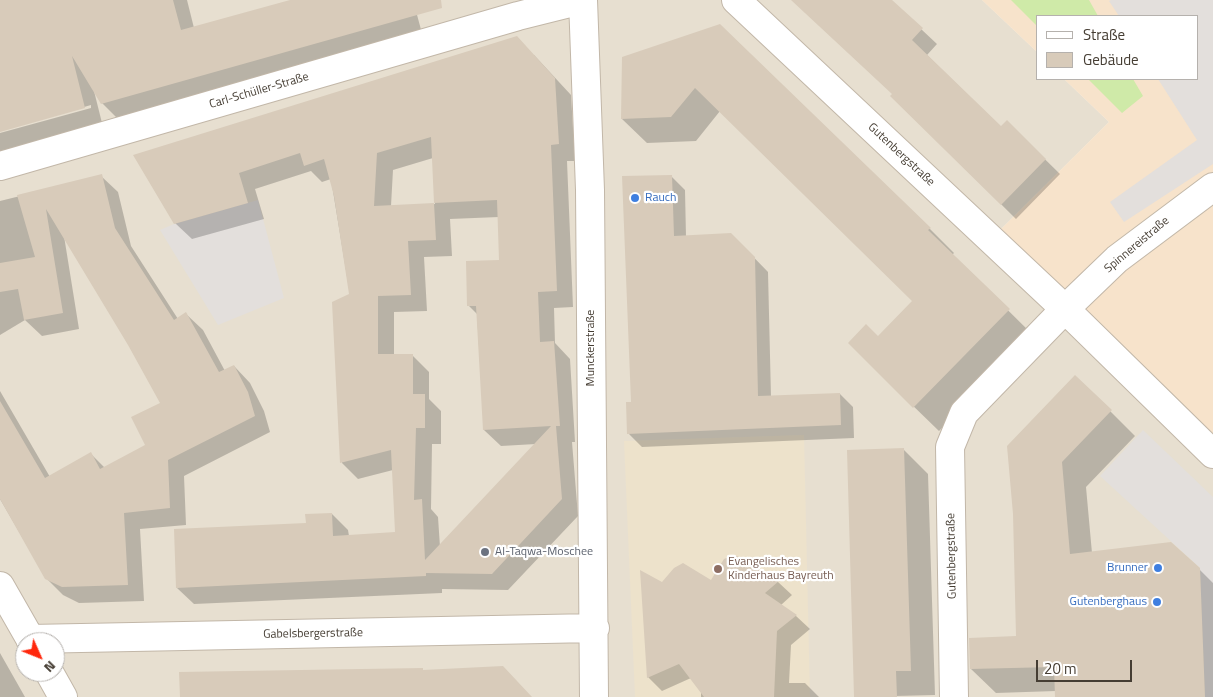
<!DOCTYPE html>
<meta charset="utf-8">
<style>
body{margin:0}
#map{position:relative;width:1213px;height:697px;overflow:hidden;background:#f3ede3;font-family:"Titillium Web",sans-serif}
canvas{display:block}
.legend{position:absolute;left:1036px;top:15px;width:162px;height:65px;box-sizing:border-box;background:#fff;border:1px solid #b5b1ad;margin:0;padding:6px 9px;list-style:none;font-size:15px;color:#453d33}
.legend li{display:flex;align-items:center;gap:10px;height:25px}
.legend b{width:25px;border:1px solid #b5b1ad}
.north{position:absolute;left:15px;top:632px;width:50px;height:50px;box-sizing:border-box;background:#fff;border:1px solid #b5b1ad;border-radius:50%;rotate:134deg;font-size:14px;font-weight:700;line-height:20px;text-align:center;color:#453d33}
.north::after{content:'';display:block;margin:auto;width:18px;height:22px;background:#ff280d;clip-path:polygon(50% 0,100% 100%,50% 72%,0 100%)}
.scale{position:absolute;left:1036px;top:660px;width:96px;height:22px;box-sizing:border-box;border:2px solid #453d33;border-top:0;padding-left:6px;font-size:15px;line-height:18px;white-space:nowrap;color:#453d33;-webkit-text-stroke:4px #fff;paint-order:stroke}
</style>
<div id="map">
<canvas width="1213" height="697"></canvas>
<ul class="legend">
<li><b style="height:6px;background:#fff"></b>Straße</li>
<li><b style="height:14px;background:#d8cbba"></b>Gebäude</li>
</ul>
<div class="north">N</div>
<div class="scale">20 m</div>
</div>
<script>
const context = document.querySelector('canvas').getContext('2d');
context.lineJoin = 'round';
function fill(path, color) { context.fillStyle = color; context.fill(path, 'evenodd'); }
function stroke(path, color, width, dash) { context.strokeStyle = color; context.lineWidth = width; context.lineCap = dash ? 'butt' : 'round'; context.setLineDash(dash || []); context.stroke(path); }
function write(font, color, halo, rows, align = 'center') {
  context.font = font + ' "Titillium Web",sans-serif'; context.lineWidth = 4.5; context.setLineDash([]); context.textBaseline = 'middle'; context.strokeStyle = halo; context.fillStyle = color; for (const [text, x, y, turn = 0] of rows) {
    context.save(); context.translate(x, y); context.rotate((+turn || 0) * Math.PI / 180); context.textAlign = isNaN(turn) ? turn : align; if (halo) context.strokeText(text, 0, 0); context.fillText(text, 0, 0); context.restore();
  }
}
fill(new Path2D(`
 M0,0H737L1213,458V697H0ZM25,642H55V672H25Z
 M745,0H982L1037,52V79H1064L1109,122L993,237Z`), '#e7dfd0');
fill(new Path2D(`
 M982,0H1213V453L993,237L1109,122L1064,79H1197V16H1037V52Z`), '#f7e3cb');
fill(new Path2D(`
 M804,435L810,697H635L624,441Z`), '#ede2cb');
fill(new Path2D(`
 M1011,0H1089L1098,16H1037V26Z
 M1088,79H1133L1143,96L1122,113Z`), '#cfeaa8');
fill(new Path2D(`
 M1111,0H1213V164L1124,222L1110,202L1197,140L1158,79H1197V16H1119L1109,1Z
 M258,200L284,298L218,325L160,230L174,224Z
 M1143,430L1213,497V697H1205L1200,568L1100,476Z`), '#e3dfdc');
fill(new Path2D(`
 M22,0H187L194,28L295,0H413L423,37L121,122L102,103L94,91L103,127L0,156V133L91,108V105L0,131V5Z
 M799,0H890L937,44L927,55L1001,128L1007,122L1060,174L1016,219L892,96L893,94Z
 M719,26L930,229L954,253L952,255L1033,335L939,431L874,368L878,338L914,301L720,111L696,141L647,143L622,119Z
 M534,55L571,95L575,161H567L573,307L554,308L555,343L570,359L575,442H572L578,516L508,590L442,589V593L194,604L177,588L332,514L348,530L349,536L397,534L393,470L358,479L342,463L333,303L350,295L331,179L322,182L311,171L255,189L264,219L192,239L175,223L135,156ZM433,158L435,204L391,206L393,170ZM499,217L501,261L469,306L477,314L484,430L501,446L536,444L440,547L438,517L431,509L432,444H441V411L429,399V372L412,355H394V312L427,311L424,257L452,256L450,219Z
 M101,176L118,192L131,246L178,319L186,314L203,330L225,371L234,366L250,383L264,411L270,432L184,476L186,525L140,529L144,601L79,603L63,595L46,578L0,499V391L50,477L91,454L105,468L147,445L161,403L129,344L64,236L79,329L42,336L25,320L0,335V201Z
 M671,176L685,190L686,237L731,234L768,272L771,397L840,394L853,407L854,438L642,447L629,434L627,403H632Z
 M1075,376L1135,436L1086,487L1092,553L1199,569L1213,583V697H1056V691L996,693L971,669L1017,638Z
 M904,450L928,474L935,695L855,697Z
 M711,582H778L792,595L781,605L796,616L810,629L791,645L789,683H805L819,697H701V691L691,678L662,691L648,677L662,584Z
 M0,653L25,697H0Z`), '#0003');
fill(new Path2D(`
 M0,0H173L181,30L290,0H441L442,8L101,104L72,56L85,108L0,132Z
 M791,0H892L923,28L912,40L1001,126L1007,120L1046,159L1001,205L890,96L892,94Z
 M720,24L931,228L928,230L1010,309L913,408L848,343L866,324L878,336L912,301L695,88L671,117L621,119L622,57Z
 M517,36L555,78L559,144L551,145L557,291L538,292L540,342L554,341L560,426H556L562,499L492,574L426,573V576L176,588L174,529L306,523L305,514L332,513L333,536L395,532L391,450L340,463L332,302L349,294L334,196L324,159L304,166L300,153L239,173L248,203L174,224L133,155ZM431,137L434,203L374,206L377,153ZM497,200L499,260L466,261L467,306H476L483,430L551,426L425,560L422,499L414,500L416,428H425V394H413V354H378V296L411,295L408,241L436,240L434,203Z
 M102,174L115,228L174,320L186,312L219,372L234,365L248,392L255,416L168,460L170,508L124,513L128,585L62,587L45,579L0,499V401L45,478L91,452L100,469L145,445L131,417L160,403L128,345L46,209L63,313L24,320L18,289L0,292V263L35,257L17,195Z
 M672,175L674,236L731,233L755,257L758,396L840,393L841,425L627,434L626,402H631L622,176Z
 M1075,375L1112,410L1062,462L1070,554L1171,542L1200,568L1205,697H1055L1054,667L970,669L969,638L1016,636L1013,514L1007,446Z
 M904,448L911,671H896L897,697H854L847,450Z
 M731,556H737L779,581L765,593L797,615L777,631L774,697H704L679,664L647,678L640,570L662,582L674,568L683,563L711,580L724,559Z
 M503,666L532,697H180L179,672L423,668V670Z`), '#d8cbba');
const minor = new Path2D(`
 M583,0L590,190L594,697
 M736,0L1065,309L1213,454
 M0,166L518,16L582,0
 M0,586L32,642
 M30,639L595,628
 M49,672L63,697
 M954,697L950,447L964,413L1065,309L1117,259L1213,187`);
stroke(minor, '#c2b7a8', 30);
stroke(minor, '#fff', 28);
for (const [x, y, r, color] of [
 [635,198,5,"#3f7fe0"],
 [485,552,5,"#6b7280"],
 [1158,568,5,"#3f7fe0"],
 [718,569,5,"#8d6e63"],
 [1157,602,5,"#3f7fe0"]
]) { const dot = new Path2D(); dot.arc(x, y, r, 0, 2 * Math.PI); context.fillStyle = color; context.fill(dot); stroke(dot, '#fff', 2); }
write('12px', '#453d33', '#fff', [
 ["Carl-Schüller-Straße",259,91,-16],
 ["Gutenbergstraße",901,155,43],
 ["Spinnereistraße",1137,245,-40],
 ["Munckerstraße",591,348,-90],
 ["Gutenbergstraße",952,556,-91],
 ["Gabelsbergerstraße",313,634,-1]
]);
write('12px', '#366cbe', '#fff', [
 ["Rauch",645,198,"left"],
 ["Brunner",1148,568],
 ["Gutenberghaus",1147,602]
], 'right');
write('12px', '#5b616d', '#fff', [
 ["Al-Taqwa-Moschee",495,552]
], 'left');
write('12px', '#785e54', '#fff', [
 ["Evangelisches",728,562],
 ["Kinderhaus Bayreuth",728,576]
], 'left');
</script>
